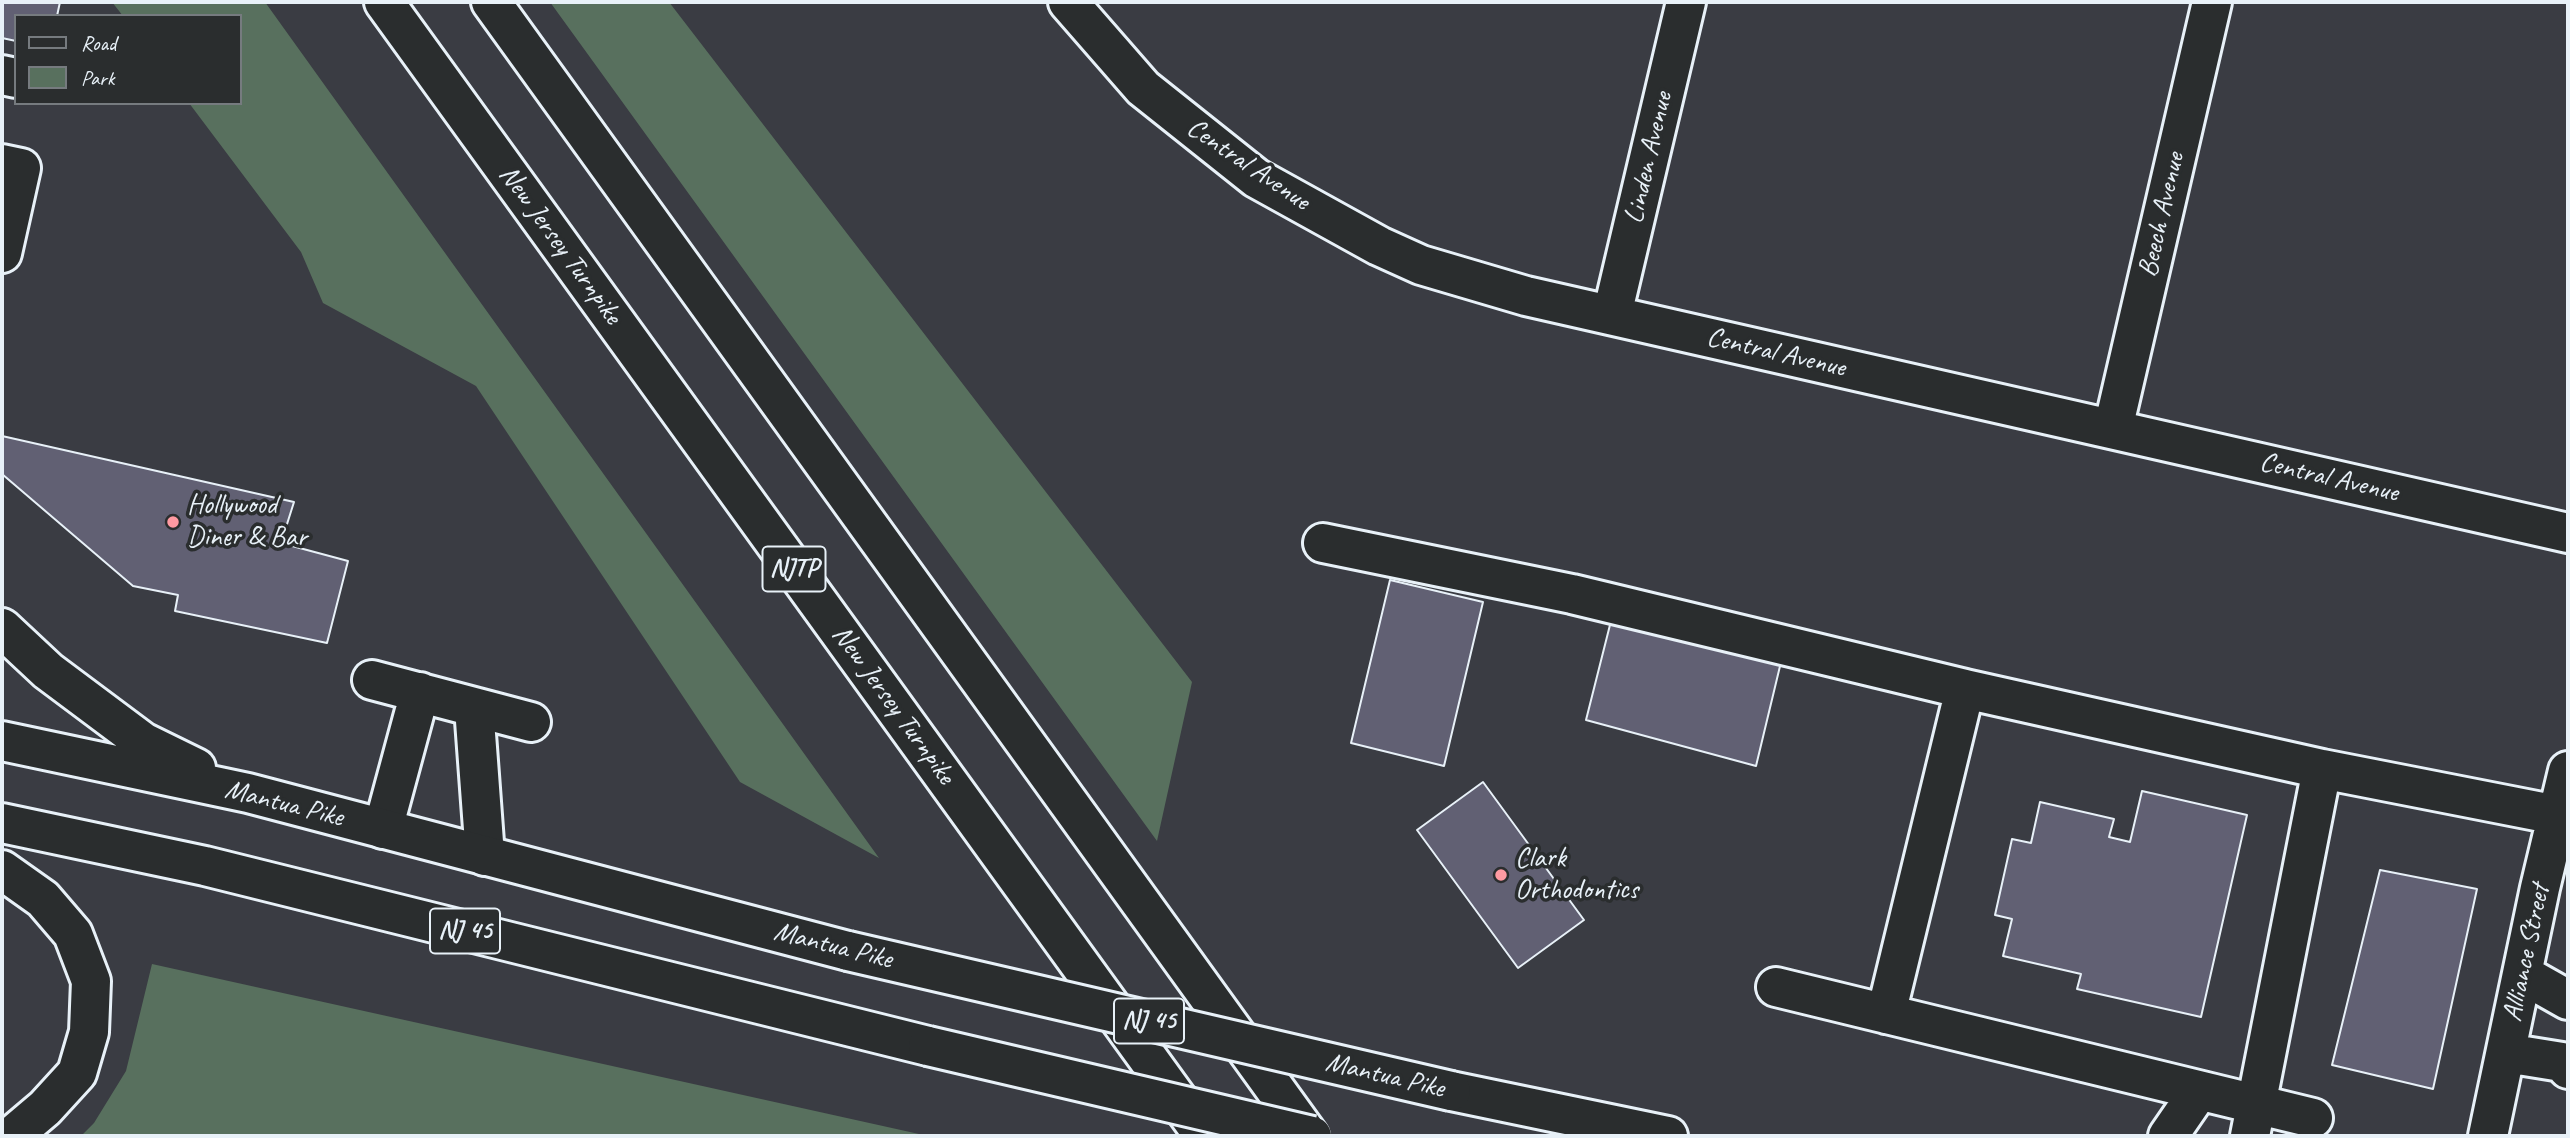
<!DOCTYPE html>
<style>
body{margin:0}
#map{position:relative;width:2570px;height:1138px;overflow:hidden;background:#3a3c43;font-family:Caveat,sans-serif}
canvas{display:block}
.frame{position:absolute;inset:0;border:4px solid #e8f1f8;pointer-events:none}
.legend{position:absolute;left:14px;top:14px;width:228px;height:91px;box-sizing:border-box;background:#2a2d2e;border:2px solid #767b7f;margin:0;padding:9px 12px;list-style:none;font-size:21px;color:#e8f1f8}
.legend li{display:flex;align-items:center;gap:14px;height:35px}
.legend b{width:35px;border:2px solid #767b7f}
</style>
<div id="map">
<canvas width="2570" height="1138"></canvas>
<div class="frame"></div>
<ul class="legend">
<li><b style="height:9px;background:#2a2d2e"></b>Road</li>
<li><b style="height:19px;background:#58705e"></b>Park</li>
</ul>
</div>
<script>
const context = document.querySelector('canvas').getContext('2d');
context.lineJoin = 'round';
function fill(path, color) { context.fillStyle = color; context.fill(path, 'evenodd'); }
function stroke(path, color, width, dash) { context.strokeStyle = color; context.lineWidth = width; context.lineCap = dash ? 'butt' : 'round'; context.setLineDash(dash || []); context.stroke(path); }
function write(font, color, halo, rows, align = 'center') {
  context.font = font + ' Caveat,sans-serif'; context.lineWidth = 7; context.setLineDash([]); context.textBaseline = 'middle'; context.strokeStyle = halo; context.fillStyle = color; for (const [text, x, y, turn = 0] of rows) {
    context.save(); context.translate(x, y); context.rotate((+turn || 0) * Math.PI / 180); context.textAlign = isNaN(turn) ? turn : align; if (halo) context.strokeText(text, 0, 0); context.fillText(text, 0, 0); context.restore();
  }
}
fill(new Path2D(`
 M112,2H265L879,858L740,782L476,386L323,303L301,252L189,103H240V16H123Z
 M550,2H669L1192,682L1157,841Z
 M152,964L928,1136H81L94,1123L126,1071Z`), '#58705e');
const building = new Path2D(`
 M2,2H60L57,16H16V41L2,38Z
 M2,436L294,502L281,543L348,561L327,643L175,611L178,595L133,586L2,474Z
 M1390,580L1483,602L1444,766L1351,743Z
 M1613,613L1781,662L1756,766L1586,720Z
 M1483,782L1584,920L1518,968L1417,830Z
 M2142,791L2247,815L2201,1017L2077,989L2081,974L2003,956L2012,919L1995,915L2012,839L2031,843L2040,802L2114,819L2109,837L2130,842Z
 M2380,870L2477,889L2433,1089L2332,1065Z`);
fill(building, '#616073');
stroke(building, '#e8f1f8', 2);
const minor = new Path2D(`
 M1068,2L1143,88L1256,178L1379,246L1421,265L1526,296L2568,533
 M2,75L16,78
 M2,164L21,168L2,253
 M1612,315L1686,2
 M2113,429L2212,2
 M1323,543L1572,594L1965,689
 M372,680L531,722
 M474,707L485,856
 M383,829L420,692
 M2522,974L2568,1000
 M1776,987L2313,1118
 M1886,1014L1965,689L2322,769
 M2506,1053L2562,1062L2568,1069
 M2168,1136L2199,1091
 M2250,1136L2322,769L2557,815
 M2488,1136L2540,888L2568,771`);
const major = new Path2D(`
 M2,628L48,671L143,742L196,768
 M2,741L248,793L848,951
 M2,823L205,866L928,1046
 M2,870L43,899L73,934L91,981L89,1032L77,1073L45,1108L12,1136
 M1451,1091L1668,1136`);
const highway = new Path2D(`
 M384,2L1204,1136
 M491,2L1309,1136`);
stroke(minor, '#e8f1f8', 44);
stroke(major, '#e8f1f8', 44);
stroke(highway, '#e8f1f8', 44);
stroke(minor, '#2a2d2e', 38);
stroke(major, '#2a2d2e', 38);
stroke(highway, '#2a2d2e', 38);
const majorBridge = new Path2D(`
 M848,951L1451,1091
 M928,1046L1312,1136`);
stroke(majorBridge, '#e8f1f8', 44, []);
stroke(majorBridge, '#2a2d2e', 38);
for (const [x, y, r, color] of [
 [173,522,7,"#ff9aa2"],
 [1501,875,7,"#ff9aa2"]
]) { const dot = new Path2D(); dot.arc(x, y, r, 0, 2 * Math.PI); context.fillStyle = color; context.fill(dot); stroke(dot, '#2a2d2e', 2.5); }
for (const [x, y, w] of [
 [794,569,63],
 [465,931,70],
 [1149,1021,70]
]) { const box = new Path2D(); box.roundRect(x - w / 2, y - 22.5, w, 45, 5); context.fillStyle = '#2a2d2e'; context.fill(box); stroke(box, '#e8f1f8', 2); }
write('bold 26px', '#e8f1f8', null, [
 ["NJTP",794,569],
 ["NJ 45",465,931],
 ["NJ 45",1149,1021]
]);
write('28px', '#e8f1f8', '#2a2d2e', [
 ["Linden Avenue",1649,158,-77],
 ["Central Avenue",1248,165,34],
 ["Beech Avenue",2162,215,-77],
 ["New Jersey Turnpike",560,245,54],
 ["Central Avenue",1776,353,13],
 ["Central Avenue",2329,478,13],
 ["New Jersey Turnpike",893,705,54],
 ["Mantua Pike",284,804,14],
 ["Mantua Pike",833,946,14],
 ["Alliance Street",2527,953,-78],
 ["Mantua Pike",1385,1076,13]
]);
write('28px', '#e8f1f8', '#2a2d2e', [
 ["Hollywood",187,506],
 ["Diner & Bar",187,538],
 ["Clark",1515,859],
 ["Orthodontics",1515,891]
], 'left');
</script>
